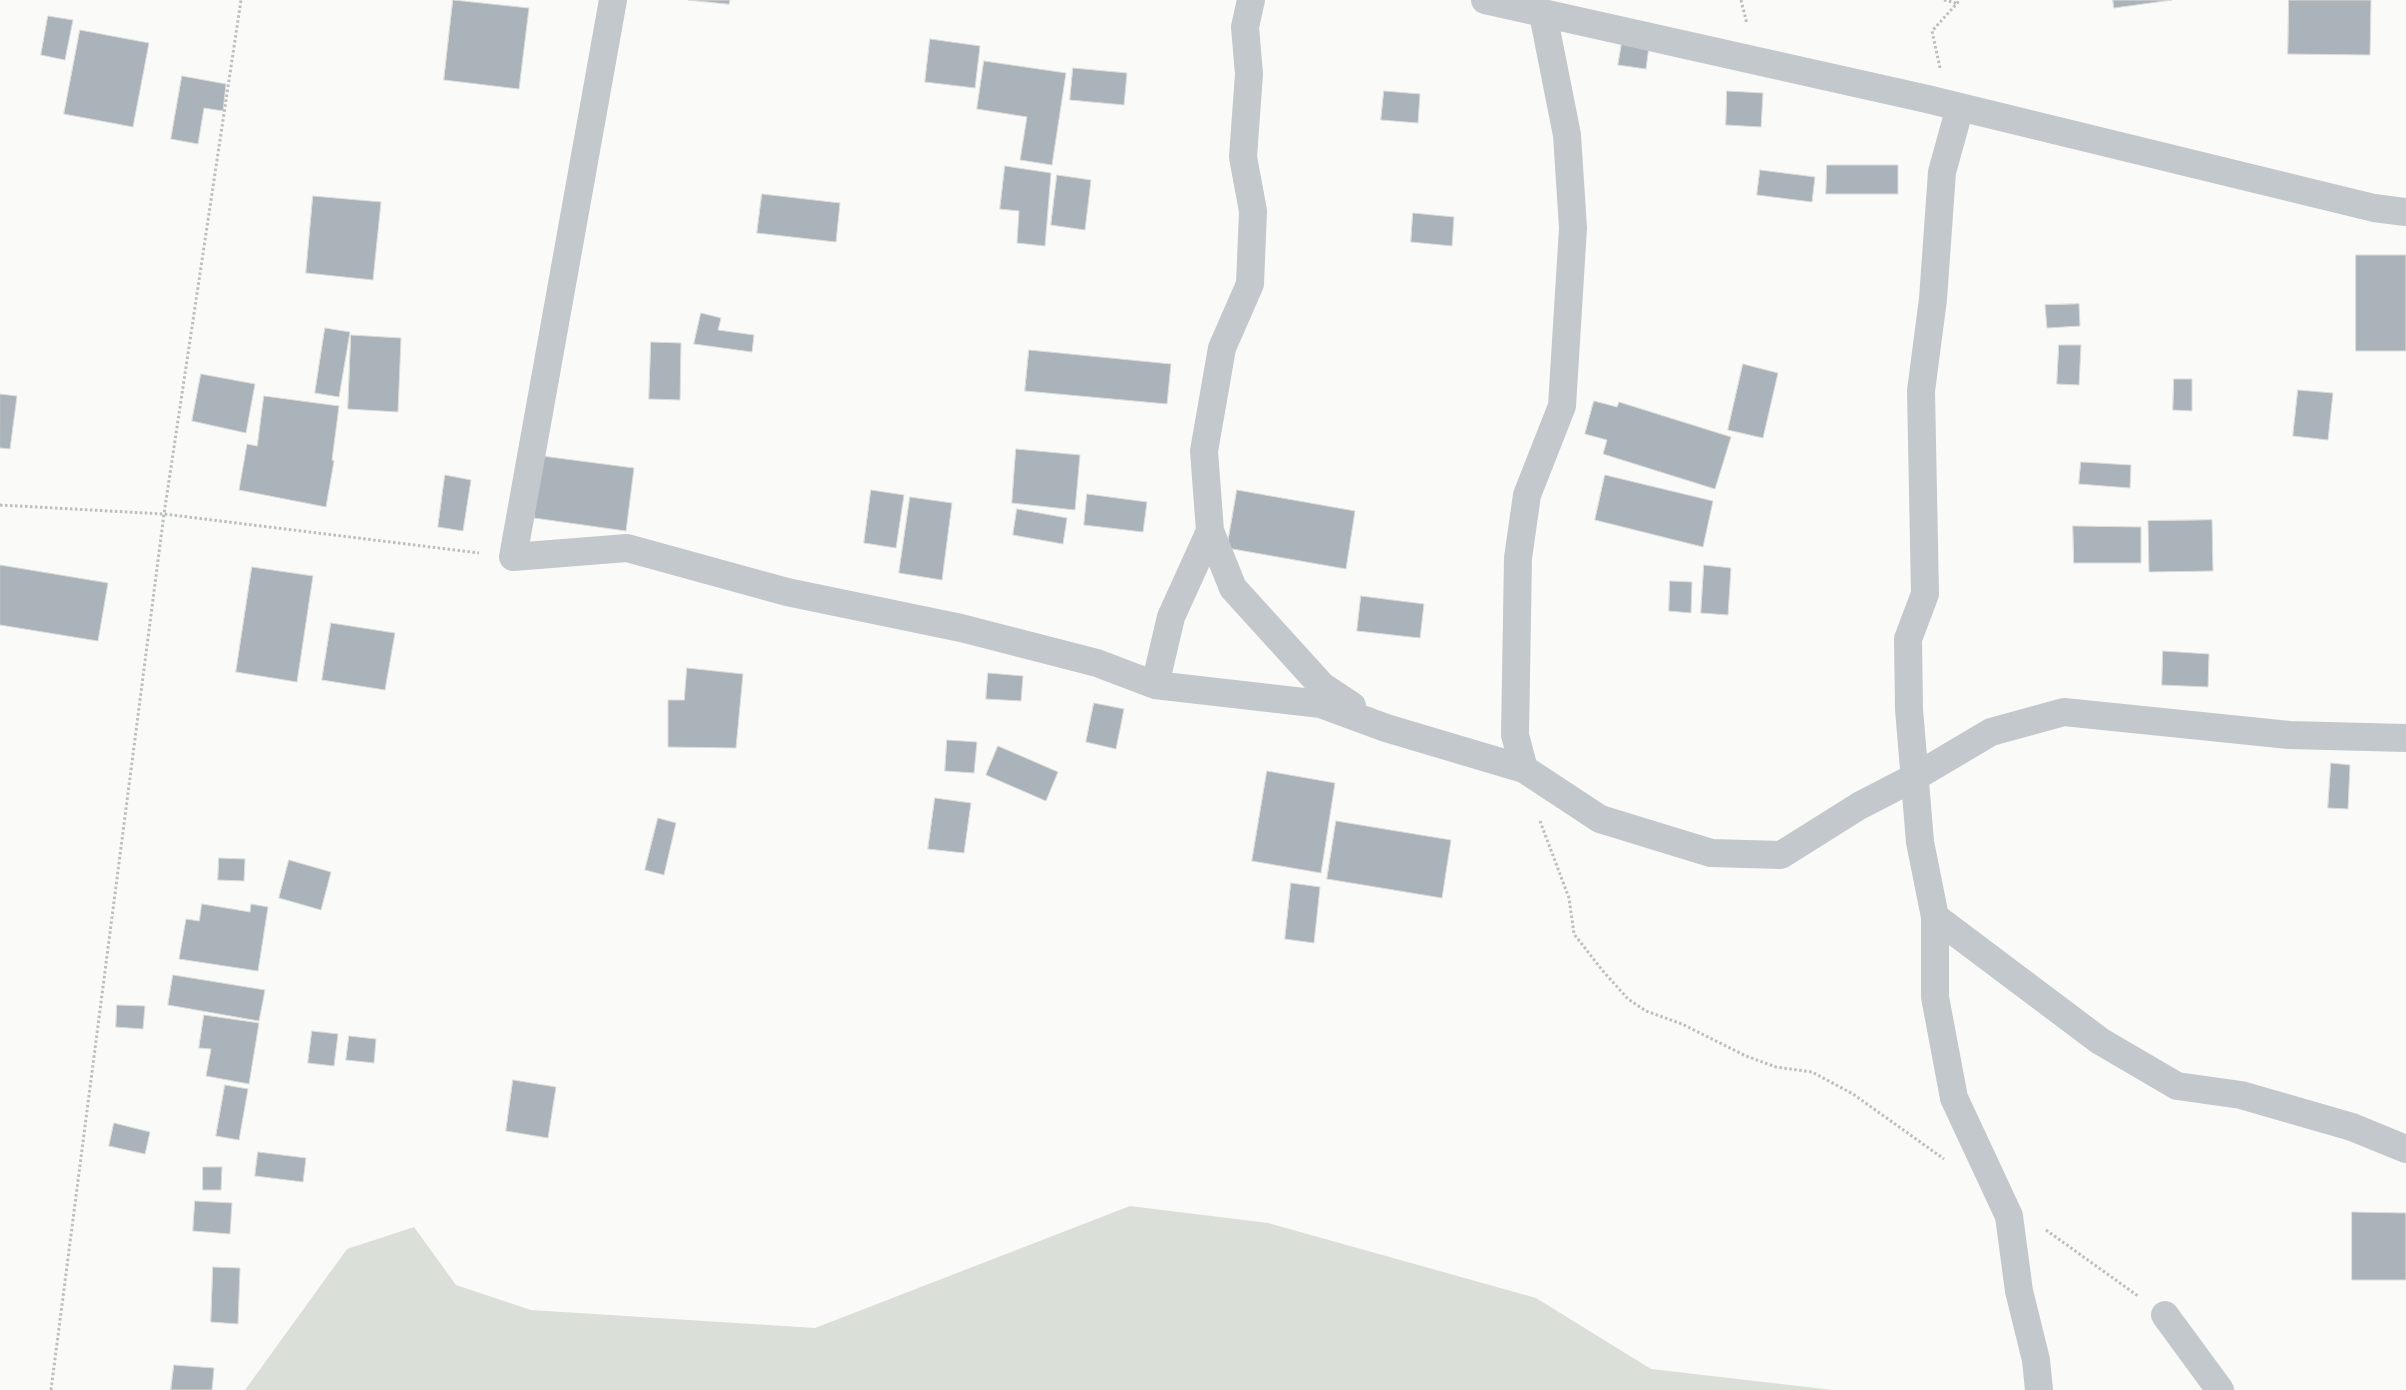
<!DOCTYPE html>
<style>
body{margin:0}
canvas{display:block;background:#fafaf8}
</style>
<canvas width="2406" height="1390"></canvas>
<script>
const context = document.querySelector('canvas').getContext('2d');
context.lineJoin = 'round';
function fill(path, color) { context.fillStyle = color; context.fill(path, 'evenodd'); }
function stroke(path, color, width, dash) { context.strokeStyle = color; context.lineWidth = width; context.lineCap = dash ? 'butt' : 'round'; context.setLineDash(dash || []); context.stroke(path); }
fill(new Path2D(`
 M1130,1206L1268,1223L1536,1298L1651,1369L1833,1390H245L347,1249L414,1227L456,1285L531,1310L815,1328Z`), '#dadfd7');
const building = new Path2D(`
 M453,0L529,8L519,89L444,80Z
 M688,0H730L729,4Z
 M2113,0H2172L2114,8Z
 M2289,0H2371L2370,55L2288,54Z
 M48,16L73,20L65,60L41,55Z
 M80,30L149,43L133,127L64,114Z
 M930,39L980,46L975,88L925,82Z
 M1622,42L1649,46L1646,69L1618,65Z
 M984,61L1066,73L1052,165L1020,160L1027,117L977,109Z
 M1073,68L1127,73L1124,105L1070,100Z
 M182,76L226,84L223,111L204,108L198,144L171,139Z
 M1384,91L1420,94L1418,123L1381,120Z
 M1727,91L1763,93L1761,127L1726,125Z
 M1827,165H1898V194H1826Z
 M1005,166L1051,173L1045,246L1017,243L1019,211L1000,209Z
 M1760,170L1815,177L1812,202L1757,195Z
 M1057,175L1091,180L1085,230L1051,225Z
 M762,194L840,203L836,242L757,233Z
 M313,196L381,202L373,280L306,273Z
 M1413,213L1454,217L1452,246L1411,242Z
 M2356,255H2406V351H2356Z
 M2079,304L2080,326L2047,328L2045,305Z
 M701,313L721,318L718,330L754,335L752,352L694,344Z
 M325,328L350,332L339,397L315,393Z
 M351,335L401,338L398,412L348,409Z
 M651,342L681,343L680,400L649,399Z
 M2059,345H2081L2079,385L2057,384Z
 M1029,350L1171,364L1167,404L1025,391Z
 M1743,364L1778,373L1763,438L1728,430Z
 M201,374L255,384L246,433L192,421Z
 M2174,379H2192V411L2173,410Z
 M2298,390L2333,393L2328,440L2293,436Z
 M0,394L17,396L10,449L0,448Z
 M264,396L339,406L332,460L334,461L326,507L239,490L247,444L257,446Z
 M1594,401L1617,407L1619,402L1731,437L1715,489L1603,454L1607,440L1585,434Z
 M1016,449L1080,455L1075,510L1012,503Z
 M542,456L634,468L626,531L534,518Z
 M2081,462L2131,465L2130,488L2079,484Z
 M445,475L471,480L463,531L438,527Z
 M1605,475L1713,501L1703,547L1595,520Z
 M871,490L904,495L896,548L864,543Z
 M1237,490L1355,511L1346,569L1227,548Z
 M1087,494L1147,502L1143,532L1084,525Z
 M910,497L952,503L942,580L899,573Z
 M1017,509L1067,518L1063,544L1013,535Z
 M2212,520L2213,571L2149,572L2148,521Z
 M2073,526L2141,527V563H2074Z
 M0,565L108,583L98,641L0,625Z
 M1704,565L1731,568L1728,615L1701,613Z
 M252,567L313,576L297,682L236,672Z
 M1670,581L1692,582L1691,613L1669,611Z
 M1361,596L1424,604L1420,638L1357,631Z
 M331,623L395,633L385,690L322,680Z
 M2163,651L2209,654L2208,687L2162,685Z
 M687,668L743,674L736,748L668,747V700H684Z
 M988,673L1023,676L1021,701L986,699Z
 M1094,703L1124,709L1116,749L1086,742Z
 M947,740L977,742L974,773L945,771Z
 M998,746L1058,772L1046,801L986,775Z
 M2331,763L2350,765L2348,809L2328,808Z
 M1267,771L1335,783L1321,873L1252,861Z
 M935,798L971,803L964,853L928,849Z
 M658,818L676,823L664,875L645,870Z
 M1336,821L1451,840L1442,898L1327,879Z
 M219,858L245,859L244,881L218,880Z
 M289,860L331,872L321,910L279,898Z
 M1291,883L1320,887L1314,943L1285,939Z
 M202,904L250,912L251,904L268,907L258,971L179,959L186,919L199,921Z
 M173,975L265,990L259,1021L168,1005Z
 M117,1005L145,1006L143,1029L116,1027Z
 M204,1015L259,1023L249,1084L206,1076L211,1049L199,1048Z
 M312,1031L338,1034L334,1066L308,1063Z
 M349,1036L376,1039L374,1063L346,1060Z
 M513,1080L556,1087L548,1138L506,1131Z
 M225,1085L248,1089L239,1140L216,1136Z
 M114,1123L150,1132L145,1154L109,1146Z
 M258,1152L306,1158L303,1182L255,1176Z
 M203,1167H222L221,1190H203Z
 M195,1201L232,1203L230,1234L193,1231Z
 M2352,1212L2406,1213V1280H2352Z
 M213,1267L240,1268L238,1324L211,1322Z
 M174,1365L214,1368L212,1390H171Z`);
fill(building, '#aab3b9');
stroke(building, '#dcdcda', 1);
stroke(new Path2D(`
 M1741,0L1747,24
 M1944,0L1956,3
 M1940,68L1932,31L1960,0
 M0,505L164,514L479,553
 M1540,821L1569,898L1574,934L1602,970L1628,999L1646,1011L1682,1024L1746,1056L1776,1067L1812,1072L1853,1094L1944,1159
 M2046,1230L2138,1296
 M51,1390L164,514L241,0`), '#bbbfc2', 3, [2.5, 2.5]);
stroke(new Path2D(`
 M613,0L513,557L627,548L787,592L961,628L1097,663L1155,685L1321,704L1386,728L1524,769L1600,819L1711,853L1781,855L1859,806L1915,777L1991,732L2064,712L2289,735L2406,738
 M1251,0L1245,27L1249,74L1243,157L1253,211L1250,284L1222,348L1204,451L1210,531L1233,588L1322,686L1352,706
 M1485,0L1927,99L2374,208L2406,212
 M1960,107L1942,172L1933,299L1921,391L1925,594L1908,639L1909,709L1920,842L1935,917V997L1954,1098L2009,1216L2019,1291L2036,1360L2039,1390
 M1155,685L1171,617L1210,531
 M1524,769L1515,735L1518,558L1527,495L1562,406L1573,228L1567,135L1543,14
 M1935,917L2100,1041L2177,1086L2241,1095L2352,1127L2406,1149
 M2165,1315L2220,1390`), '#c3c8cc', 28);
</script>
